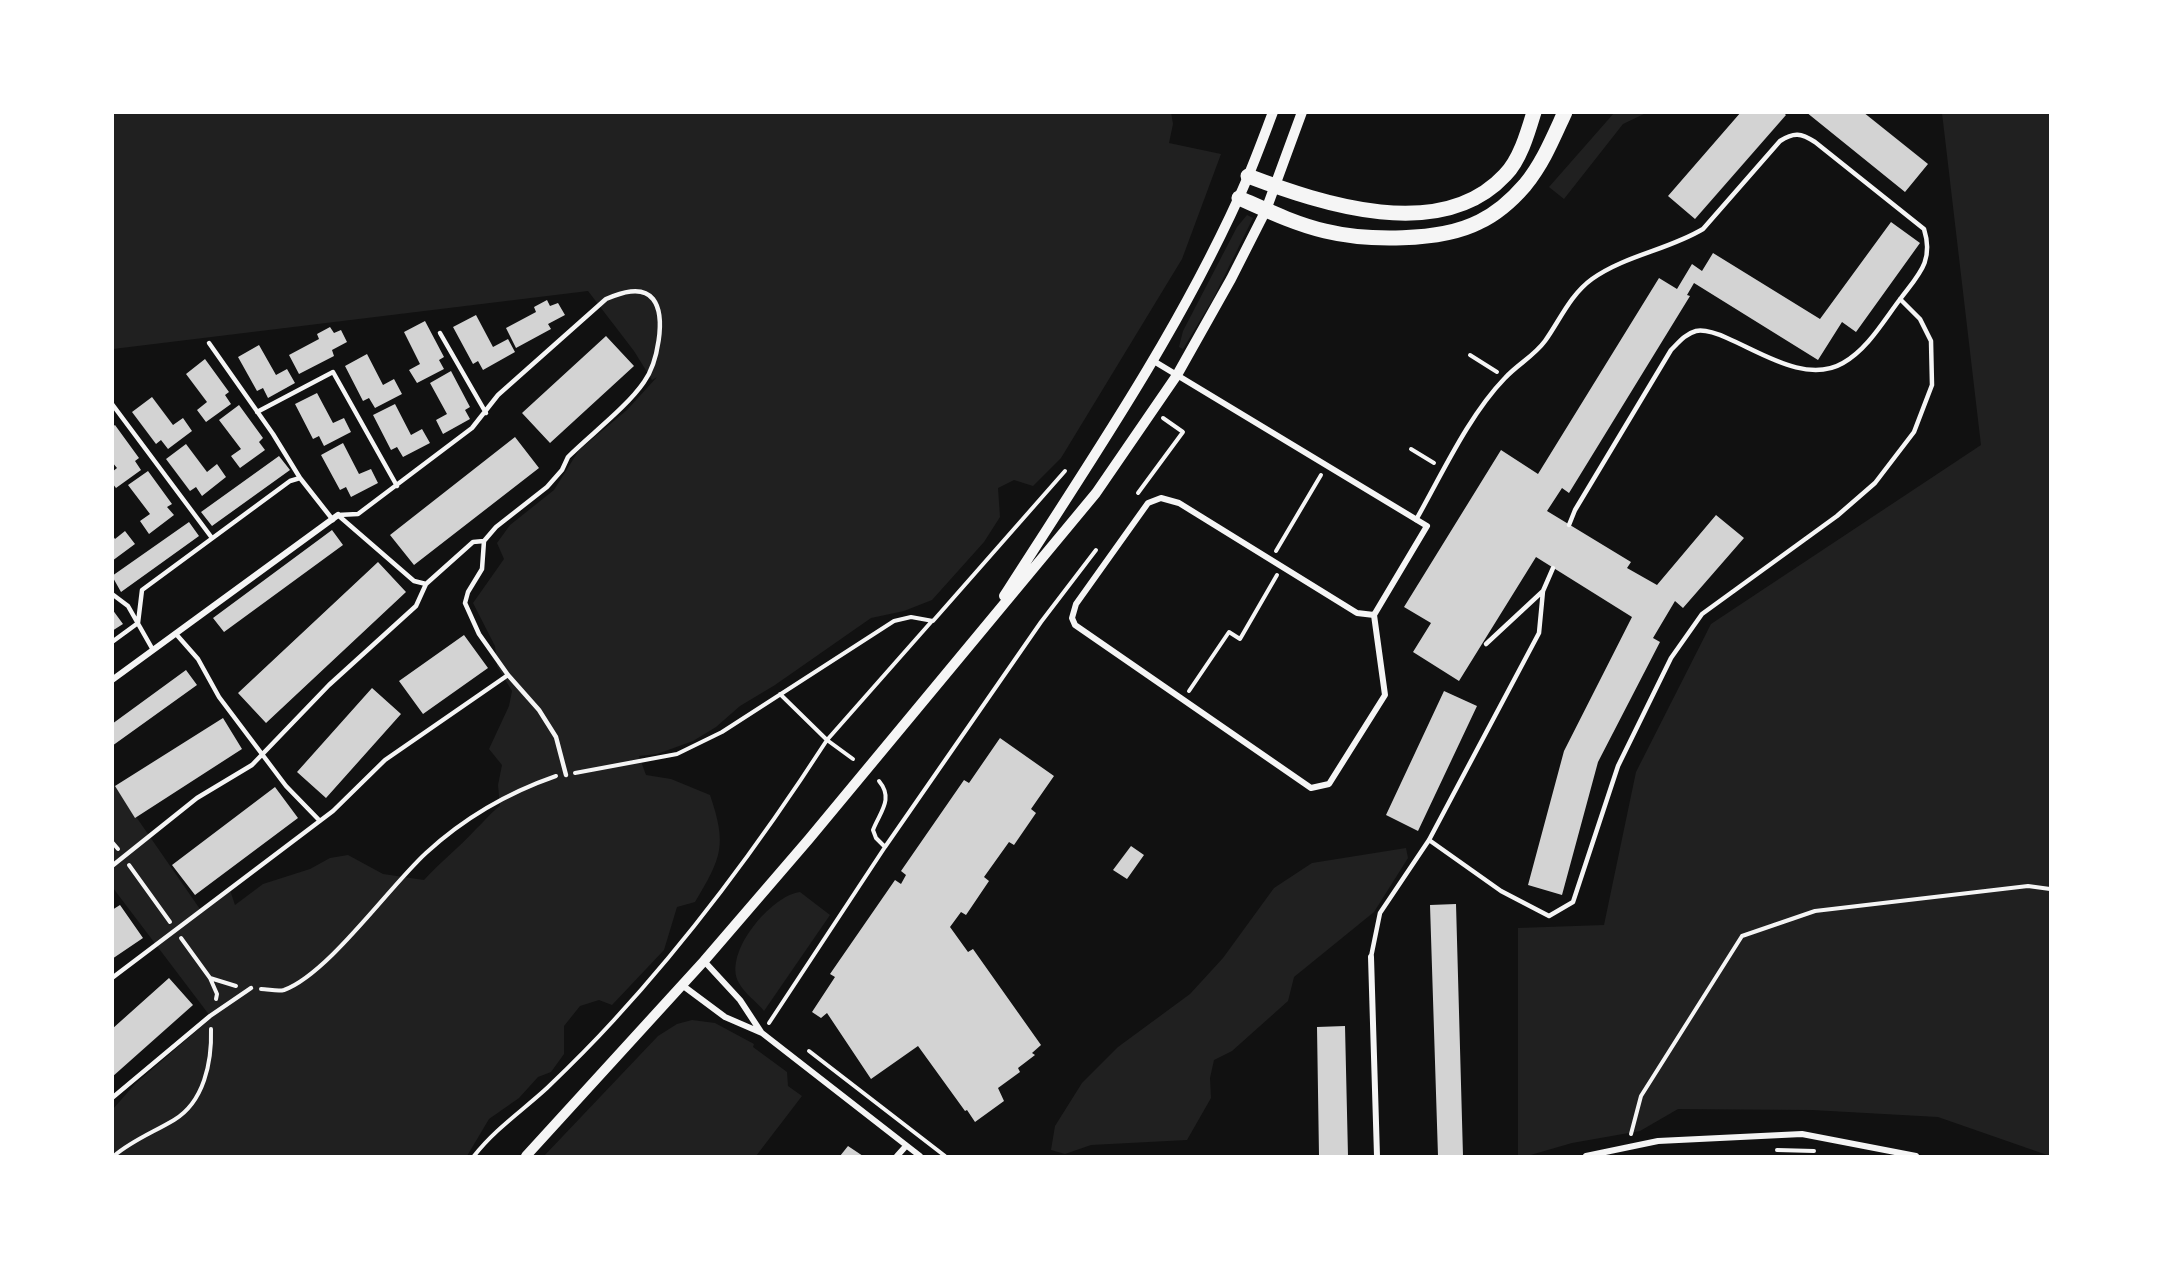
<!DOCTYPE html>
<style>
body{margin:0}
#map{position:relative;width:2163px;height:1269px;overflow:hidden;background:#111;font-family:"Golos Text",sans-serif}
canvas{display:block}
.frame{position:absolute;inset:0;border:114px solid #fff;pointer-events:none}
</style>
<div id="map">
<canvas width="2163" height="1269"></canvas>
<div class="frame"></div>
</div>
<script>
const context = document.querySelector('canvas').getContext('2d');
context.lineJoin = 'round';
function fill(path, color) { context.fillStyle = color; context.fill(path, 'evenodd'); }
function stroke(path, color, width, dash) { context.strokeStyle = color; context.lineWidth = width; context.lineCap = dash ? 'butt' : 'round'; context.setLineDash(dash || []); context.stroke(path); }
fill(new Path2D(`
 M1171,112L1173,124L1169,143L1221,154L1182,259L1061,458L1033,486L1014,480L998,488L1000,517L984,542L932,600L904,611L871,618L775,685L740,706L716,727L693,741L657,754L639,756L646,775L671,779L710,795C727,845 722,857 695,902L677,907L664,950L612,1005L599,1000L580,1006L564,1026V1054L551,1072L538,1077L519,1098L489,1119L467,1156H113V1109L135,1084L224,1007L210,1016L113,888L112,782L202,912L230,890L235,905L263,884L310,869L330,858L348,855L383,874L424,880C440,862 460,847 476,829C485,821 490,813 500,806L498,785L502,765L489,749L509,706L512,691L497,666L495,646L473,603L504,559L497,543L510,525L554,490L579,450L627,410L657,377L652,380L634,351L588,291L113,349V113Z
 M1614,113H1646L1623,124L1564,199L1549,187Z
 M1942,113H2050V1156L1938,1117L1812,1110L1678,1109L1640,1131L1572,1143L1527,1156H1518V928L1604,925L1636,772L1711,624L1981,445Z
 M1247,215L1253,218L1213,299L1183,349L1179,347L1183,331L1237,227Z
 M1406,848L1408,858L1374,912L1294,977L1288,1001L1232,1051L1214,1060L1210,1078L1211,1098L1187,1140L1091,1145L1065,1154L1051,1150L1055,1126L1082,1083L1118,1047L1190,994L1223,958L1274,888L1312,863Z
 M800,892L830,915L764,1011C757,1002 744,993 739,983C722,953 772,895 800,892Z
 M692,1020L715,1023L754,1044L753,1047L787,1072L788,1086L802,1096L756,1156H544L658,1036L677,1024Z`), '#202020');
fill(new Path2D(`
 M1741,112H1783L1786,115L1695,219L1668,196Z
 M1806,112H1863L1928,164L1905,192Z
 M1891,222L1920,243L1856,332L1842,322L1818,360L1694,283L1687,295L1690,296L1569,493L1562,488L1547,511L1631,562L1627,568L1657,585L1716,515L1744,538L1683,608L1675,601L1653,638L1660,642L1598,762L1562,895L1528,885L1564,751L1632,617L1536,557L1459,681L1413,652L1431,623L1404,607L1501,450L1538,474L1659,278L1677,289L1692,264L1702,271L1713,253L1820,319Z
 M547,300L550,306L558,303L565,315L548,324L551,329L516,348L506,328L536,312L534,307Z
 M476,315L493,347L508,339L515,352L483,370L478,361L473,364L453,327Z
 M425,321L444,357L439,360L444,369L417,383L409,370L420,364L404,332Z
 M330,327L334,333L341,330L347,342L332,350L334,356L299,374L289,355L319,339L317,334Z
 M606,336L634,366L550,443L522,413Z
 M259,345L276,375L287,369L295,383L268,398L263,388L257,391L238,357Z
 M367,354L383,385L394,379L402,394L375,408L369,398L363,401L345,366Z
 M205,359L229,392L225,395L231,404L206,422L197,410L207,402L186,374Z
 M451,371L470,407L465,410L470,419L443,434L436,420L447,414L430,383Z
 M317,393L333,423L344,418L351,432L324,446L319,436L313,439L295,404Z
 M152,397L173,425L183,418L192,431L168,449L161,440L156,444L132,412Z
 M395,404L411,435L422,429L430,443L403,457L397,447L391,450L373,415Z
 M239,405L263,438L259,442L265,450L240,468L231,456L241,449L219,420Z
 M115,425L139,458L135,461L141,470L116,488L112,483V472L117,468L112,462V427Z
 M515,437L539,468L414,565L390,535Z
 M343,443L359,474L371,469L378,483L351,497L346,487L340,490L321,455Z
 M186,444L207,472L217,464L226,477L202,496L196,487L190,491L166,459Z
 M279,456L290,470L212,526L201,512Z
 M148,471L172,504L167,507L174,515L149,534L140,521L150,514L128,485Z
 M189,522L199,536L121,592L112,576Z
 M332,530L343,545L224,632L213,618Z
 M125,531L135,544L112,561V535L115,539Z
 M378,562L406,592L266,723L238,693Z
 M112,609L123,624L112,631Z
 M464,635L488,668L423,714L399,681Z
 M186,670L197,685L112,746V724Z
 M372,688L401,714L326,798L297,772Z
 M1444,691L1477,706L1418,831L1386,815Z
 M223,718L242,749L135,818L115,786Z
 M1000,738L1054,776L1031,809L1036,813L1014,845L1009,842L984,877L989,881L966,915L961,912L950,927L968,952L973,949L1041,1045L1032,1053L1035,1055L1018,1068L1020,1072L998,1088L1004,1101L975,1122L967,1110L965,1111L918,1046L871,1079L827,1013L821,1018L812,1012L835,977L830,974L895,880L901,884L906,875L901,871L964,780L969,783Z
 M275,787L298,818L195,895L172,865Z
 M1131,846L1144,855L1127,879L1113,870Z
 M1456,904L1463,1156H1438L1430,905Z
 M120,905L143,938L112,959V910Z
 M169,978L193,1005L112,1077V1029Z
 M1345,1026L1348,1156H1319L1317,1027Z
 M848,1146L863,1156H840Z`), '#d3d3d3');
stroke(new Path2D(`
 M1470,355L1497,372
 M1411,449L1434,463
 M1138,493L1183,432L1163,418
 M1276,551L1321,475
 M1189,691L1229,632L1240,639L1277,575
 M853,759L827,740L932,621
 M575,773L677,754L722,732L894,621L911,617L933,621L1065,471
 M879,781C894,799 880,812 873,830L876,838L885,847
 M112,842L118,849
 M129,865L170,922
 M181,938L210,978L236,986
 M210,978L217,994L216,999
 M261,989C268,989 278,992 284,990C328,974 389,887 426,853C464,818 507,793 556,776
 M769,1023L885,847L1041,622L1096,550
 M809,1051L945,1156
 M1631,1134L1641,1096L1742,936L1815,911L2028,886L2050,889
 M1777,1150L1814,1151
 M114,1156C131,1141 154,1132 174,1120C204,1102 212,1062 211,1029
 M474,1156C495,1129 522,1111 547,1088C570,1066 593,1043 614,1020C694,933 763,839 827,740L780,694`), '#f5f5f5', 4);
stroke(new Path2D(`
 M440,333L486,413
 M209,343L273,434L300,478
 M112,404L212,538
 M257,412L333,372L397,486
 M338,515L358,514L472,428L498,395L606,299C620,293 642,285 653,299C667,317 657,364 644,382C627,407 590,435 568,457L562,470L547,487L496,527L484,541L482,569L468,592L465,603L479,634L508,675L539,710L556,737L566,775
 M339,516L414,581L426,584L473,542L484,541
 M1416,520C1442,474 1469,415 1505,378C1518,364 1534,356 1545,341C1560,320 1570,295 1592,279C1626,255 1668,250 1703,229L1780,141C1794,132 1801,133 1815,142L1924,229C1934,261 1919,274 1901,298C1884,320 1868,349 1843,363C1807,384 1762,353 1727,338C1718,334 1706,329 1696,331C1685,334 1679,342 1671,350L1575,510L1569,525
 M112,594L128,606L153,650
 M176,634L198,659L219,697L286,786L320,821
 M112,642L138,623L142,590L290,481L300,478L333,520
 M1486,644L1543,591
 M1429,840L1501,891L1549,916L1573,902L1618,766L1671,658L1702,614L1837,516L1875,483L1914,432L1932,385L1931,341L1920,319L1900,299
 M112,866L197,798L252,765L329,685L416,606L426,584
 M1371,957L1380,913L1429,840L1539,633L1543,591L1553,568
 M112,978L333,811L385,760L508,675
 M112,1098L210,1016L251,988`), '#f5f5f5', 4.5);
stroke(new Path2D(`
 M1152,360L1427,526L1374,615L1385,695L1329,784L1311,788L1075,625L1072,618L1076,604L1148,503L1161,498L1179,503L1357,613L1374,615
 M112,680L338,515
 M1371,957L1377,1156
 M704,961L740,1000L761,1032
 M682,985L725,1017L762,1033L920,1156
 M897,1156L906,1146
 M1586,1156L1658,1141L1802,1134L1916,1156`), '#f5f5f5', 6);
stroke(new Path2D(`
 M1004,596C1087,466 1175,338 1239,197C1252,169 1262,141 1273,112
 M526,1156L704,961L809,839L1096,493L1177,375L1231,279L1266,210L1302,112`), '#f5f5f5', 10);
stroke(new Path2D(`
 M1248,176C1322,204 1441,244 1505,175C1520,160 1528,132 1534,112
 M1239,198C1266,210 1295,224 1325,231C1366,241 1440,242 1479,222C1496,214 1513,199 1525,185C1543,163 1553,138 1565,112`), '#f5f5f5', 15);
</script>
